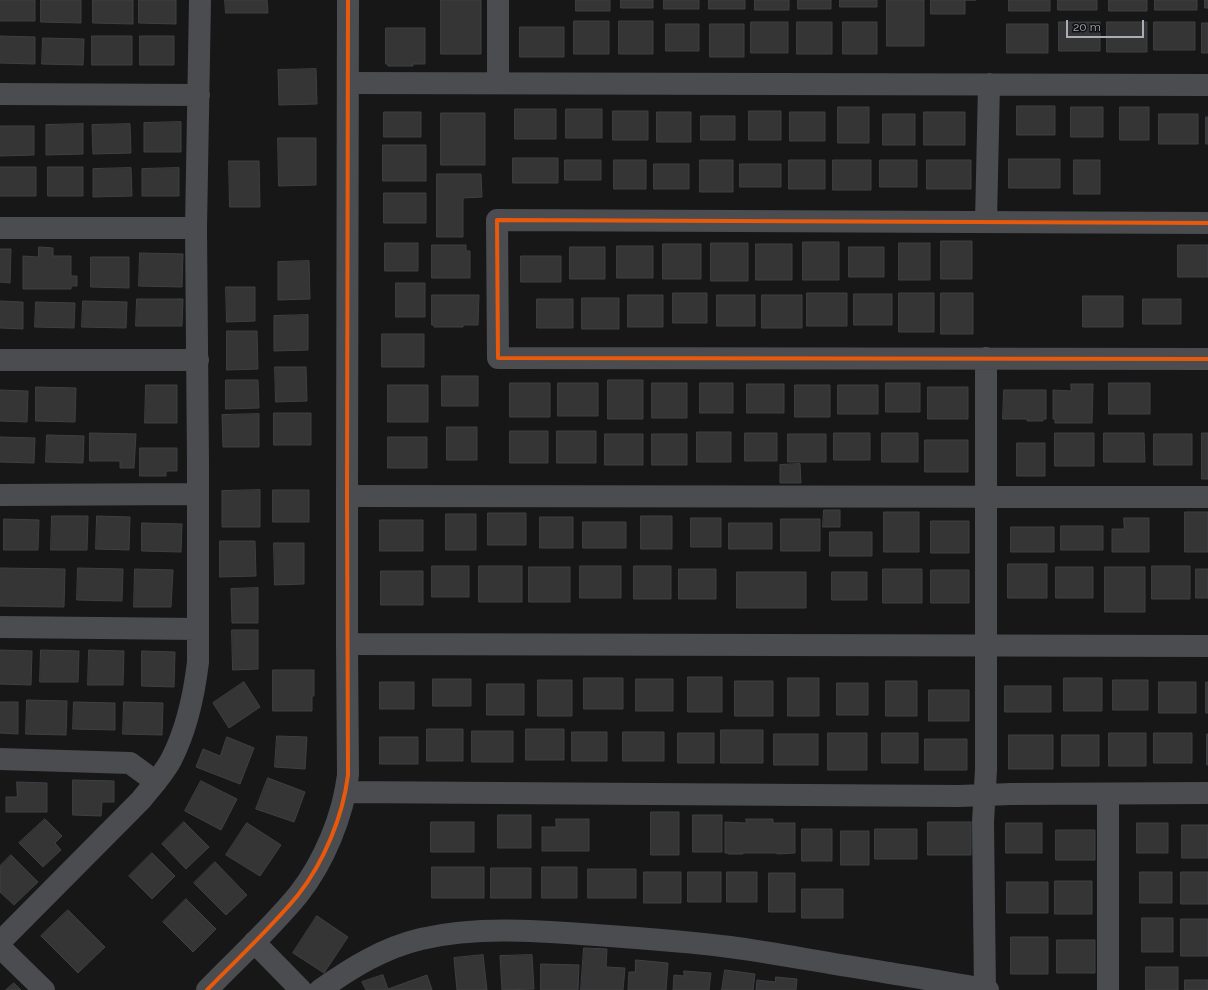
<!DOCTYPE html>
<style>
body{margin:0}
#map{position:relative;width:1208px;height:990px;overflow:hidden;background:#171717;font-family:Raleway,sans-serif}
canvas{display:block}
.scale{position:absolute;left:1066px;top:20px;width:78px;height:18px;box-sizing:border-box;border:2px solid #a8adb8;border-top:0;padding-left:5px;font-size:12px;line-height:14px;white-space:nowrap;color:#a8adb8;-webkit-text-stroke:3px #111113;paint-order:stroke}
</style>
<div id="map">
<canvas width="1208" height="990"></canvas>
<div class="scale">20 m</div>
</div>
<script>
const context = document.querySelector('canvas').getContext('2d');
context.lineJoin = 'round';
function fill(path, color) { context.fillStyle = color; context.fill(path, 'evenodd'); }
function stroke(path, color, width, dash) { context.strokeStyle = color; context.lineWidth = width; context.lineCap = dash ? 'butt' : 'round'; context.setLineDash(dash || []); context.stroke(path); }
const building = new Path2D(`
 M0,0H35V21H0Z
 M41,0H81V23L41,22Z
 M93,0H133V24L93,23Z
 M139,0H176V24L139,23Z
 M225,0H267L268,13H226Z
 M441,0H481V54H441Z
 M576,0H610V11H576Z
 M621,0H653V8H621Z
 M664,0H699V9H664Z
 M709,0H745V9H709Z
 M755,0H789V10H755Z
 M798,0H831V9H798Z
 M840,0H877V7H840Z
 M887,0H924V46H887Z
 M931,0H976H965V14H931Z
 M1009,0H1050V11H1009Z
 M1058,0H1097V10H1058Z
 M1109,0H1147V11H1109Z
 M1155,0H1197V10H1155Z
 M1205,0H1208V8H1205Z
 M574,21H609V54H574Z
 M619,21H653V54H619Z
 M751,22H788V53H751Z
 M797,22H832V54H797Z
 M843,22H877V54H843Z
 M1059,22H1100V51H1059Z
 M1107,22H1147V52H1107Z
 M1154,22H1195V50H1154Z
 M1202,23H1208V53H1202Z
 M666,24H699V51H666Z
 M710,24H744V57H710Z
 M1007,24H1048V53H1007Z
 M520,27H564V57H520Z
 M386,28H425V64H413V66H388V64H386Z
 M0,36L35,37V64L0,63Z
 M92,36H132V65H92Z
 M140,36H174V65H140Z
 M43,38L84,39L83,65L42,64Z
 M316,69L317,104L279,105L278,70Z
 M1017,106H1055V135H1017Z
 M838,107H869V143H838Z
 M1071,107H1103V137H1071Z
 M1120,107H1149V140H1120Z
 M515,109H556V139H515Z
 M566,109H602V138H566Z
 M613,111H648V140H613Z
 M749,111H781V140H749Z
 M384,112H421V137H384Z
 M657,112H691V142H657Z
 M790,112H825V141H790Z
 M924,112H965V145H924Z
 M441,113H485V165H441Z
 M883,114H915V145H883Z
 M1159,114H1198V144H1159Z
 M701,116H735V140H701Z
 M1206,117H1208V144H1206Z
 M181,122V152H144V123Z
 M83,124V154L46,155V125Z
 M130,124L131,153L93,154L92,125Z
 M0,126H34V155L0,156Z
 M278,138H316V185L279,186Z
 M383,145H426V181H383Z
 M513,158H558V183H513Z
 M1009,159H1060V188H1009Z
 M565,160H601V180H565Z
 M614,160H646V189H614Z
 M700,160H733V192H700Z
 M789,160H825V189H789Z
 M833,160H871V190H833Z
 M880,160H917V187H880Z
 M927,160H971V189H927Z
 M1074,160H1100V194H1074Z
 M229,161H259L260,207H230Z
 M654,164H689V189H654Z
 M740,164H781V187H740Z
 M0,167H36V196H0Z
 M48,167H83V196H48Z
 M131,168L132,196L93,197V169Z
 M179,168V196H142V169Z
 M437,174H481L482,197L463,198V237H437Z
 M384,193H426V223H384Z
 M941,241H972V279H941Z
 M803,242H839V280H803Z
 M385,243H418V271H385Z
 M711,243H748V281H711Z
 M899,243H930V280H899Z
 M663,244H701V279H663Z
 M756,244H792V280H756Z
 M432,245H466V251H470V278H432Z
 M1178,245H1208V277H1178Z
 M617,246H653V278H617Z
 M39,247L53,248V256H71V276H77V286H71V289H23V256L38,257Z
 M570,247H605V279H570Z
 M849,247H884V277H849Z
 M0,249H11L10,283L0,282Z
 M140,253L183,254L182,287L139,286Z
 M521,256H561V282H521Z
 M91,257H129V288L91,287Z
 M309,261L310,299L278,300V262Z
 M396,283H425V317H396Z
 M226,287H255V321L227,322Z
 M673,293H707V323H673Z
 M807,293H847V326H807Z
 M899,293H934V332H899Z
 M941,293H973V334H941Z
 M854,294H892V325H854Z
 M432,295H479L478,325H463V327H434V325H432Z
 M628,295H663V327H628Z
 M717,295H755V326H717Z
 M762,295H802V328H762Z
 M1083,296H1123V327H1083Z
 M582,298H619V329H582Z
 M137,299H183L182,326H136Z
 M537,299H573V328H537Z
 M1143,299H1181V324H1143Z
 M0,301L23,302V329L0,328Z
 M83,301L127,302L126,328L82,327Z
 M36,302L75,303L74,328L35,327Z
 M308,315V350L274,351V316Z
 M227,331H257L258,369L227,370Z
 M382,334H424V367H382Z
 M275,367H306L307,401L276,402Z
 M442,376H478V406H442Z
 M226,380H258L259,408L226,409Z
 M608,380H643V419H608Z
 M510,383H550V417H510Z
 M558,383H598V416H558Z
 M652,383H687V418H652Z
 M700,383H733V413H700Z
 M886,383H920V412H886Z
 M1109,383H1150V414H1109Z
 M747,384H784V413H747Z
 M1071,384H1093L1092,423H1055V419H1053V390L1071,391Z
 M146,385H177V423H145Z
 M388,385H428V422H388Z
 M795,385H830V417H795Z
 M838,385H878V414H838Z
 M36,387L76,388L75,422L36,421Z
 M928,387H968V419H928Z
 M0,390L28,391L27,422L0,421Z
 M1004,390H1046V419H1043V421H1027V419H1003Z
 M274,413H311V445H274Z
 M259,414V447H223L222,415Z
 M447,427H477V460H447Z
 M510,431H548V463H510Z
 M557,431H596V463H557Z
 M697,432H731V462H697Z
 M90,433L136,434L134,468H120V461H90Z
 M745,433H777V461H745Z
 M834,433H870V460H834Z
 M882,433H918V462H882Z
 M1055,433H1094V466H1055Z
 M1104,433H1144L1145,462H1104Z
 M1202,433H1208V479H1202Z
 M605,434H643V465H605Z
 M652,434H687V465H652Z
 M788,434H826V462H788Z
 M1154,434H1192V465H1154Z
 M47,435L84,436L83,463L46,462Z
 M0,437L35,438L34,463L0,462Z
 M388,437H427V468H388Z
 M925,440H968V472H925Z
 M1017,443H1045V476H1017Z
 M140,448H177V471H166V476H140Z
 M800,464L801,483H780V465Z
 M260,490V527H222V491Z
 M273,490H309V522H273Z
 M824,510H840V527H823Z
 M884,512H919V552H884Z
 M1185,512H1208V552H1185Z
 M488,513H526V545H488Z
 M446,514H476V550H446Z
 M52,516H88L87,550H51Z
 M97,516L130,517L129,550L96,549Z
 M641,516H672V549H641Z
 M540,517H573V548H540Z
 M691,518H721V547H691Z
 M1124,518H1149V552H1112V529H1124Z
 M4,519L39,520L38,550H4Z
 M781,519H820V551H781Z
 M380,520H423V551H380Z
 M931,521H969V553H931Z
 M583,522H626V548H583Z
 M142,523L182,524L181,552L142,551Z
 M729,523H772V549H729Z
 M1061,526H1103V550H1061Z
 M1011,527H1054V552H1011Z
 M830,532H872V556H830Z
 M220,541H255L256,576L220,577Z
 M274,543H304V584L275,585Z
 M1008,564H1047V598H1008Z
 M432,566H469V597H432Z
 M479,566H522V602H479Z
 M580,566H621V598H580Z
 M634,566H671V599H634Z
 M1152,566H1190V599H1152Z
 M529,567H570V602H529Z
 M1056,567H1093V598H1056Z
 M1105,567H1145V612H1105Z
 M0,568L65,569L64,607L0,606Z
 M78,568L123,569L122,601L77,600Z
 M135,569L173,570L171,607H134Z
 M679,569H716V599H679Z
 M883,569H922V603H883Z
 M1196,569H1208V598H1196Z
 M931,570H969V603H931Z
 M381,571H423V605H381Z
 M737,572H806V608H737Z
 M832,572H867V600H832Z
 M258,588V623H232L231,589Z
 M232,630H258V669L233,670Z
 M0,650L32,651L31,685L0,684Z
 M41,650L79,651L78,682H40Z
 M89,650L124,651L123,685H88Z
 M142,651L175,652L174,687L142,686Z
 M273,670H314V696H312V711H273Z
 M688,677H722V712H688Z
 M584,678H623V709H584Z
 M788,678H819V716H788Z
 M1064,678H1102V711H1064Z
 M433,679H471V706H433Z
 M636,679H673V711H636Z
 M538,680H572V716H538Z
 M1113,680H1148V710H1113Z
 M735,681H773V716H735Z
 M886,681H917V716H886Z
 M244,682L260,707L229,728L213,703Z
 M380,682H414V709H380Z
 M1159,682H1196V713H1159Z
 M1206,682H1208V713H1206Z
 M837,683H868V715H837Z
 M487,684H524V715H487Z
 M1005,686H1051V712H1005Z
 M929,690H969V721H929Z
 M27,700L67,701L66,735L26,734Z
 M0,702H18V734L0,733Z
 M74,702L115,703V730L73,729Z
 M124,702L163,703L162,735L123,734Z
 M427,729H463V761H427Z
 M526,729H564V760H526Z
 M721,730H763V763H721Z
 M472,731H513V762H472Z
 M572,732H607V761H572Z
 M623,732H664V761H623Z
 M678,733H714V763H678Z
 M828,733H867V770H828Z
 M882,733H918V763H882Z
 M1109,733H1146V766H1109Z
 M1154,733H1192V763H1154Z
 M774,734H818V765H774Z
 M1207,734H1208V765H1207Z
 M1009,735H1053V769H1009Z
 M1062,735H1099V766H1062Z
 M277,736L307,737L305,769L275,767Z
 M227,737L254,748L240,784L196,767L203,749L220,756Z
 M380,737H418V764H380Z
 M925,739H967V770H925Z
 M268,778L305,792L294,822L256,809Z
 M73,780L114,781V802H102L101,816L73,815Z
 M201,781L237,799L221,830L185,811Z
 M17,782L47,783V812H6V797H17Z
 M651,812H679V855H651Z
 M498,815H531V848H498Z
 M693,815H722V852H693Z
 M45,819L62,836L55,843L61,850L43,867L19,843Z
 M556,819H589V851H542V827H556Z
 M746,819H773V823H795V853L777,854V853H743V854H728V853H725V822L746,823Z
 M184,822L209,847L186,869L162,844Z
 M431,822H474V852H431Z
 M928,822H971V855H928Z
 M247,823L281,845L260,876L226,855Z
 M1006,823H1042V853H1006Z
 M1137,823H1168V853H1137Z
 M1182,825H1208V858H1182Z
 M802,829H832V861H802Z
 M875,829H917V859H875Z
 M1056,830H1095V860H1056Z
 M841,831H869V865H841Z
 M152,853L175,876L152,899L129,876Z
 M11,855L38,882L14,905L0,892V866Z
 M215,862L247,895L226,915L194,883Z
 M432,867H484V898H432Z
 M542,867H577V898H542Z
 M491,868H531V898H491Z
 M588,869H636V898H588Z
 M644,872H681V903H644Z
 M688,872H721V902H688Z
 M727,872H757V902H727Z
 M1140,872H1172V903H1140Z
 M1181,872H1208V904H1181Z
 M769,873H795V912H769Z
 M1055,881H1092V914H1055Z
 M1007,882H1048V913H1007Z
 M802,889H843V918H802Z
 M186,899L216,929L193,952L163,922Z
 M68,910L105,947L78,973L41,936Z
 M317,916L348,937L324,973L293,953Z
 M1142,918H1173V952H1142Z
 M1181,919H1208V956H1181Z
 M1011,937H1048V974H1011Z
 M1057,940H1095V973H1057Z
 M584,948L607,949L606,967L625,968L623,990H581Z
 M483,955L487,990H457L454,958Z
 M532,955L534,989L502,990L500,956Z
 M636,960L668,963L666,990H628L629,972H635Z
 M541,964L579,965L578,990H541Z
 M1146,967H1178V990H1146Z
 M725,970L755,974L753,990H722Z
 M684,971L711,973L709,990H673L674,975L684,976Z
 M383,975L388,989L427,975L432,990H366L362,982Z
 M776,977L797,979L796,990H756L757,980L775,982Z
 M1185,980H1208V990H1185Z
 M14,983L21,990H6Z`);
fill(building, '#353536');
stroke(building, '#3f4043', 1);
stroke(new Path2D(`
 M348,83L1208,85
 M498,83V0
 M0,94L199,95
 M986,222L989,84
 M1208,223L497,220L498,358L1208,359
 M0,228H196
 M0,360H198
 M0,495L198,494
 M347,496L1208,497
 M0,627L198,629
 M0,759L130,763L156,782
 M345,792L959,796L1011,794L1208,793
 M1108,794V990
 M0,942L141,800C151,787 163,775 171,760C187,729 194,696 198,662V463L196,228L200,0
 M254,942L301,990
 M0,947L44,990
 M207,990C237,959 270,929 298,895C324,862 343,816 348,775L347,644
 M320,990C351,968 383,948 421,939C478,926 538,931 596,935C640,938 685,941 730,947C775,953 820,962 866,969C906,976 947,982 988,990
 M985,990L983,822L986,770V358`), '#4b4c50', 22);
stroke(new Path2D(`
 M348,0L347,496V644L1208,646`), '#4b4c50', 22);
stroke(new Path2D(`
 M1208,223L497,220L498,358L1208,359
 M207,990C237,959 270,929 298,895C324,862 343,816 348,775L347,496L348,0`), '#e8590c', 4);
</script>
